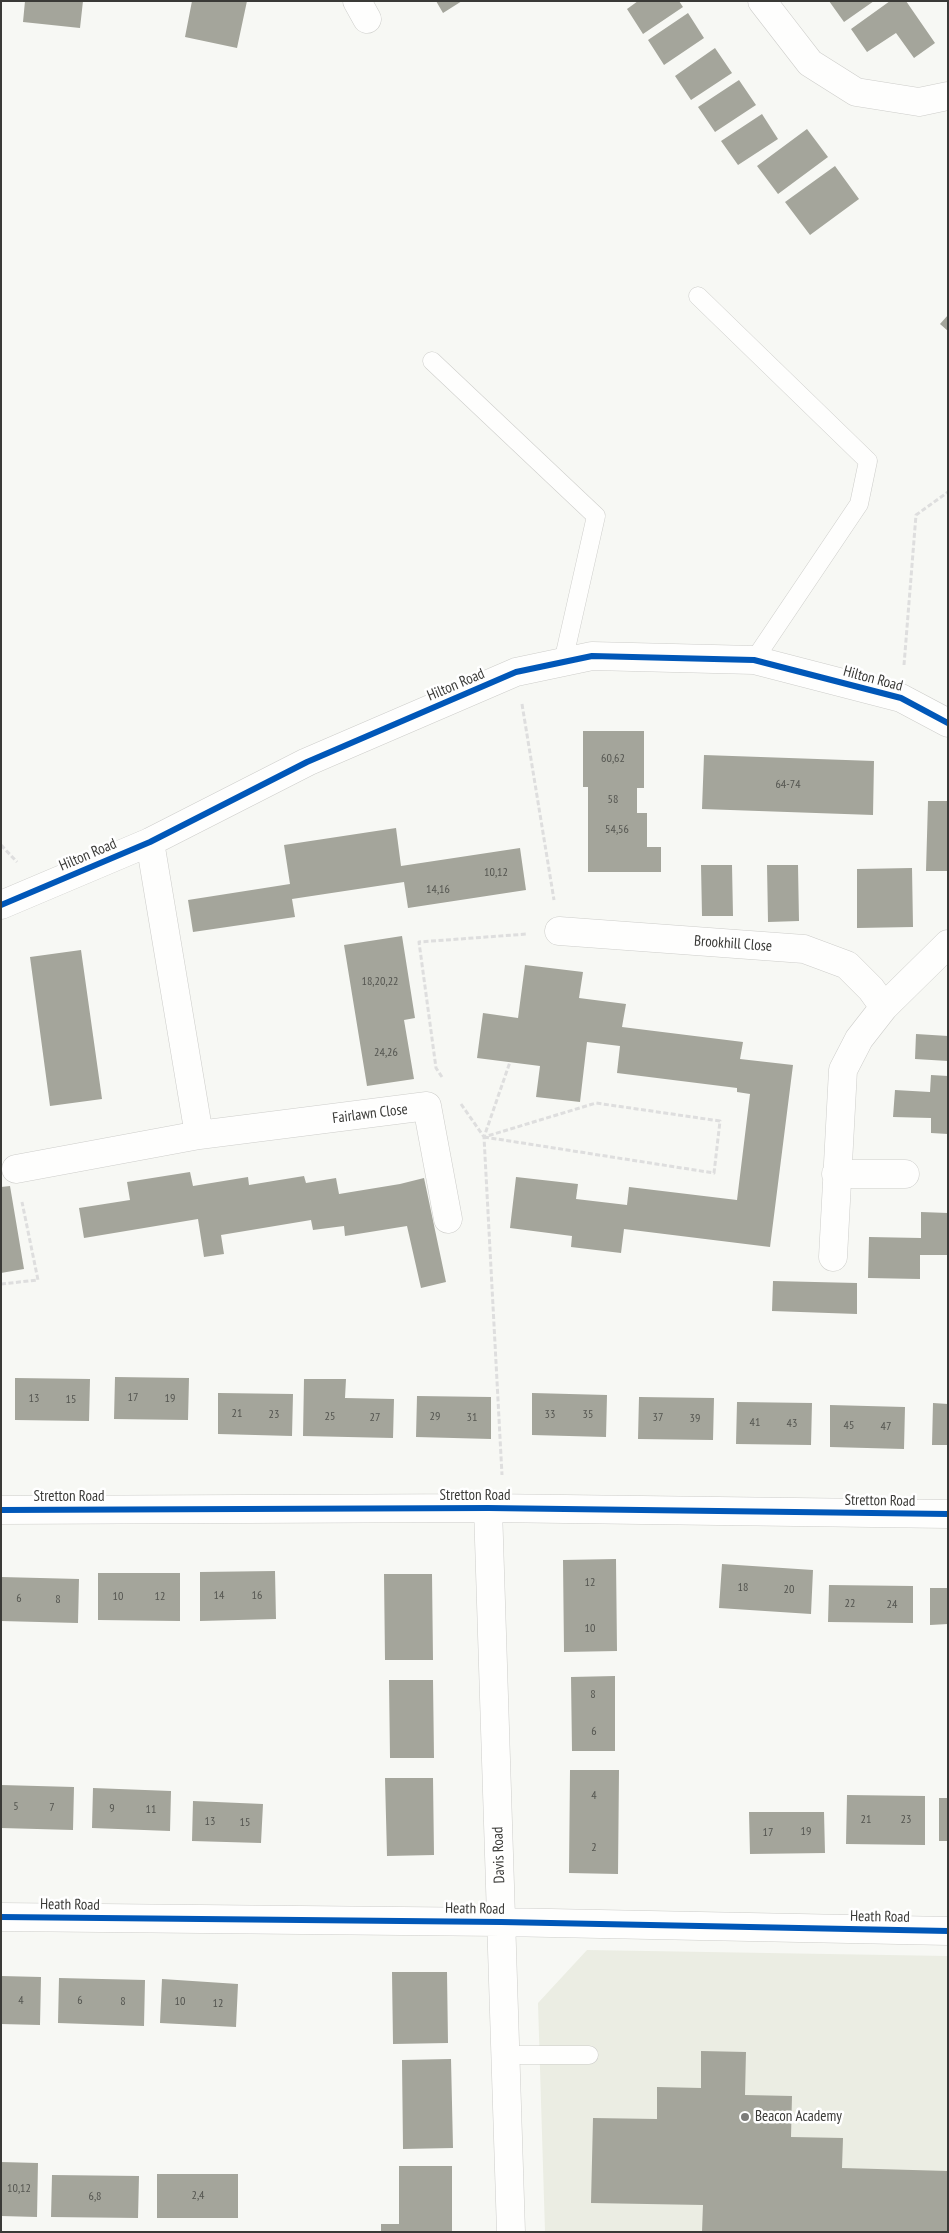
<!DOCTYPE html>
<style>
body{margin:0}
#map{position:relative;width:949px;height:2233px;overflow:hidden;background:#f7f8f4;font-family:"PT Sans Narrow",sans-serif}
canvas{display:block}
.frame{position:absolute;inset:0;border:2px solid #3a3a37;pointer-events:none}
</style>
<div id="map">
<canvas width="949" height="2233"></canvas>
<div class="frame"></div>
</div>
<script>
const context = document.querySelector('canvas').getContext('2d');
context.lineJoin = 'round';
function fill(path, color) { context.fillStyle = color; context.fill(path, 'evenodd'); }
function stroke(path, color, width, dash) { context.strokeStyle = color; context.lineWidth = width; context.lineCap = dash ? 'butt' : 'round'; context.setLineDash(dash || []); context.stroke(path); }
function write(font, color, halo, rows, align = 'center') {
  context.font = font + ' "PT Sans Narrow",sans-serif'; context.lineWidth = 5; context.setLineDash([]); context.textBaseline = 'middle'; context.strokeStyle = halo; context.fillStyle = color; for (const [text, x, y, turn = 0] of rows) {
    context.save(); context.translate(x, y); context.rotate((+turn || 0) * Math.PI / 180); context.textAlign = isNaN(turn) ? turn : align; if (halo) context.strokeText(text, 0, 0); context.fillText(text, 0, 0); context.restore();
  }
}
fill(new Path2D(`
 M587,1950L948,1956V2232H545L538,2003Z`), '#ebede3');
fill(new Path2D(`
 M25,1H83L80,28L23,22Z
 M192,1H247L237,48L185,37Z
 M436,1H462L443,13Z
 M638,1H679L683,7L643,34L627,9Z
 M829,1H874L844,22Z
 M890,1H906L935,43L914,58L896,33L867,52L851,29Z
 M688,13L704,38L664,65L648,40Z
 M715,48L732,73L691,100L675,76Z
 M739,80L756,105L715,132L698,107Z
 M762,114L778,139L738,165L721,141Z
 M807,129L828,157L778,194L757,166Z
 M835,166L859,199L810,235L785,202Z
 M948,315V331L940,324Z
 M583,731H644V788H637V813H647V847H661V872H588V787H583Z
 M704,755L874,761L873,815L702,809Z
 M928,801H948V871H926Z
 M396,828L401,866L520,848L526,890L408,908L404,882L292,899L295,917L193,932L188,900L290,884L284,845Z
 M701,865H732L733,916H702Z
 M767,865H798L799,921L768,922Z
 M912,868L913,927L857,928V869Z
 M402,936L415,1018L404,1020L414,1079L367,1086L344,945Z
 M81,950L102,1099L50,1106L30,957Z
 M525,965L583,972L579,998L626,1004L622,1027L743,1042L740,1059L793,1065L770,1247L624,1229L621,1253L571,1247L572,1236L510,1228L516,1177L578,1184L576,1199L627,1205L629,1187L737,1200L750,1094L737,1092V1088L617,1073L620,1046L587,1042L580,1102L536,1097L540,1066L477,1058L483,1013L518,1018Z
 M916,1034L948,1036V1061L915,1059Z
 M931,1075L948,1076V1134L931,1133V1118L893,1117L895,1090L930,1092Z
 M190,1172L193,1186L248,1177L249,1185L304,1176L306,1183L336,1178L339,1194L400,1184L424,1178L446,1282L421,1288L407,1226L345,1236L344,1226L313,1230L311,1220L221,1235L224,1254L204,1257L198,1219L84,1238L79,1208L130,1200L127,1182Z
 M10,1186L24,1269L1,1273V1187Z
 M921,1212L948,1213V1255H920V1279L868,1278L869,1237L921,1238Z
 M773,1281L857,1283V1314L772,1311Z
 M115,1377L189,1378L188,1420L114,1419Z
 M15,1378L90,1379L89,1421L15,1420Z
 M304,1379H346L345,1398L394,1399L393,1438L303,1436Z
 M218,1393L293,1394L292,1436L218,1434Z
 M532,1393L607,1395L606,1437L532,1435Z
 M417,1396L491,1397V1439L416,1437Z
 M639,1397L714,1398L713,1440L638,1439Z
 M737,1402L812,1403L811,1445L736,1444Z
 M933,1403L948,1404V1445H932Z
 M830,1405L905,1407L904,1449L830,1447Z
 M616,1559L617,1651L564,1652L563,1560Z
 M722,1564L813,1570L811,1614L719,1608Z
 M275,1571L276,1619L200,1621V1572Z
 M98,1573H180V1621L98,1620Z
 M384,1574H432L433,1660H385Z
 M1,1577L79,1579L78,1623L1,1621Z
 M829,1585L913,1586V1623L828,1622Z
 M930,1588H948V1624L930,1625Z
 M615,1676V1751H572L571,1677Z
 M389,1680H433L434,1758H390Z
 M570,1770H619L618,1874L569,1873Z
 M385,1778H433L434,1855L387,1856Z
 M1,1785L74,1787L73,1830L1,1828Z
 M93,1788L171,1791L170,1831L92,1828Z
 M847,1795L925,1796V1845L846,1844Z
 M939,1798H948V1841H939Z
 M193,1801L263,1804L261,1843L192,1841Z
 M749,1812H824L825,1853L750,1854Z
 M392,1972H447L448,2043L393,2044Z
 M1,1976L41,1977L40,2025L1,2024Z
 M59,1978L145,1980L144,2026L58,2023Z
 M162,1979L238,1984L236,2027L160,2023Z
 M701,2051L746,2052L745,2095L792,2096L791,2137L843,2138L842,2168L948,2171V2232H702L703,2205L591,2203L593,2118L657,2119V2087L701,2088Z
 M451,2059L453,2148L403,2149L402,2060Z
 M1,2162L38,2163L37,2217L1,2216Z
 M399,2166H452V2232H381V2224H399Z
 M157,2174H238V2218H157Z
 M52,2175L139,2176L138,2218L51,2217Z`), '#a4a59b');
const lane = new Path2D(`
 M698,296L868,461L859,504L754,660
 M432,361L596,516L563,662
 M505,2055H589`);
const street = new Path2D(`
 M357,1L367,19
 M762,1L810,63L856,92L919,102L948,96
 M150,842L199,1135
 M1,905L150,842L307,762L516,672L592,656L754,660L901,698L948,723
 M559,931L804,949L847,965L871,989L884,1007L859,1039L843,1070L833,1257
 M884,1007L948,944
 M16,1169L199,1135L427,1106L448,1219
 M836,1174H905
 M488,1508L511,2232
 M1,1510L488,1508L948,1514
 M1,1917L501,1922L948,1931`);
stroke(lane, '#cdcdca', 19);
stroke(street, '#cdcdca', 29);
stroke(new Path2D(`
 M904,665L916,515L948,492
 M522,704L554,900
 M1,845L17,862
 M442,1077L436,1068L419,942L527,934
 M461,1104L484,1137L502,1475
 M484,1137L714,1173L720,1121L596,1103L484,1137L510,1062
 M1,1284L38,1280L22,1202`), '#dedede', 3, [5, 2.5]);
stroke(lane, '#fefefd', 18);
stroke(street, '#fefefd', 28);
stroke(new Path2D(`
 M1,905L150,842L307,762L516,672L592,656L754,660L901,698L948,723
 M1,1510L488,1508L948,1514
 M1,1917L501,1922L948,1931`), '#0057b8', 6);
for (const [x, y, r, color] of [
 [745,2117,5,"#7c7c79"]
]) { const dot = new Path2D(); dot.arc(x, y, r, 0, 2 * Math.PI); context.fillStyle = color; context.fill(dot); stroke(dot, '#fff', 2); }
write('12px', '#545550', null, [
 ["60,62",613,759],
 ["64-74",788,785],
 ["58",613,800],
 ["54,56",617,830],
 ["10,12",496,873],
 ["14,16",438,890],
 ["18,20,22",380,982],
 ["24,26",386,1053],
 ["17",133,1398],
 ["13",34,1399],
 ["19",170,1399],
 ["15",71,1400],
 ["21",237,1414],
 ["23",274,1415],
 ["33",550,1415],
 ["35",588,1415],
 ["25",330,1417],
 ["29",435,1417],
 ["27",375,1418],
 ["31",472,1418],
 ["37",658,1418],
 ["39",695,1419],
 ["41",755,1423],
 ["43",792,1424],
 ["45",849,1426],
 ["47",886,1427],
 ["12",590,1583],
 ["18",743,1588],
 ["20",789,1590],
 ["14",219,1596],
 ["16",257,1596],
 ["10",118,1597],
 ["12",160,1597],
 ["6",19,1599],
 ["8",58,1600],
 ["22",850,1604],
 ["24",892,1605],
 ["10",590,1629],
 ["8",593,1695],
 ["6",594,1732],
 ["4",594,1796],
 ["5",16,1807],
 ["7",52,1808],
 ["9",112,1809],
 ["11",151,1810],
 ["21",866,1820],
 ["23",906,1820],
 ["13",210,1822],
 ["15",245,1823],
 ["19",806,1832],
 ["17",768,1833],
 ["2",594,1848],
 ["4",21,2001],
 ["6",80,2001],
 ["8",123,2002],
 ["10",180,2002],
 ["12",218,2004],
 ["10,12",19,2189],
 ["2,4",198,2196],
 ["6,8",95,2197]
]);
write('15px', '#3a3a37', '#fff', [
 ["Hilton Road",873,679,15],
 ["Hilton Road",456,685,-23],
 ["Hilton Road",88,855,-23],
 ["Brookhill Close",733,944,4],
 ["Fairlawn Close",370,1114,-7],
 ["Stretton Road",475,1496],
 ["Stretton Road",69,1497],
 ["Stretton Road",880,1501,1],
 ["Davis Road",499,1855,-92],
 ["Heath Road",70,1905,1],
 ["Heath Road",475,1909,1],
 ["Heath Road",880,1917,1]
]);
write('15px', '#3a3a37', '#fff', [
 ["Beacon Academy",755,2117]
], 'left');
</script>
